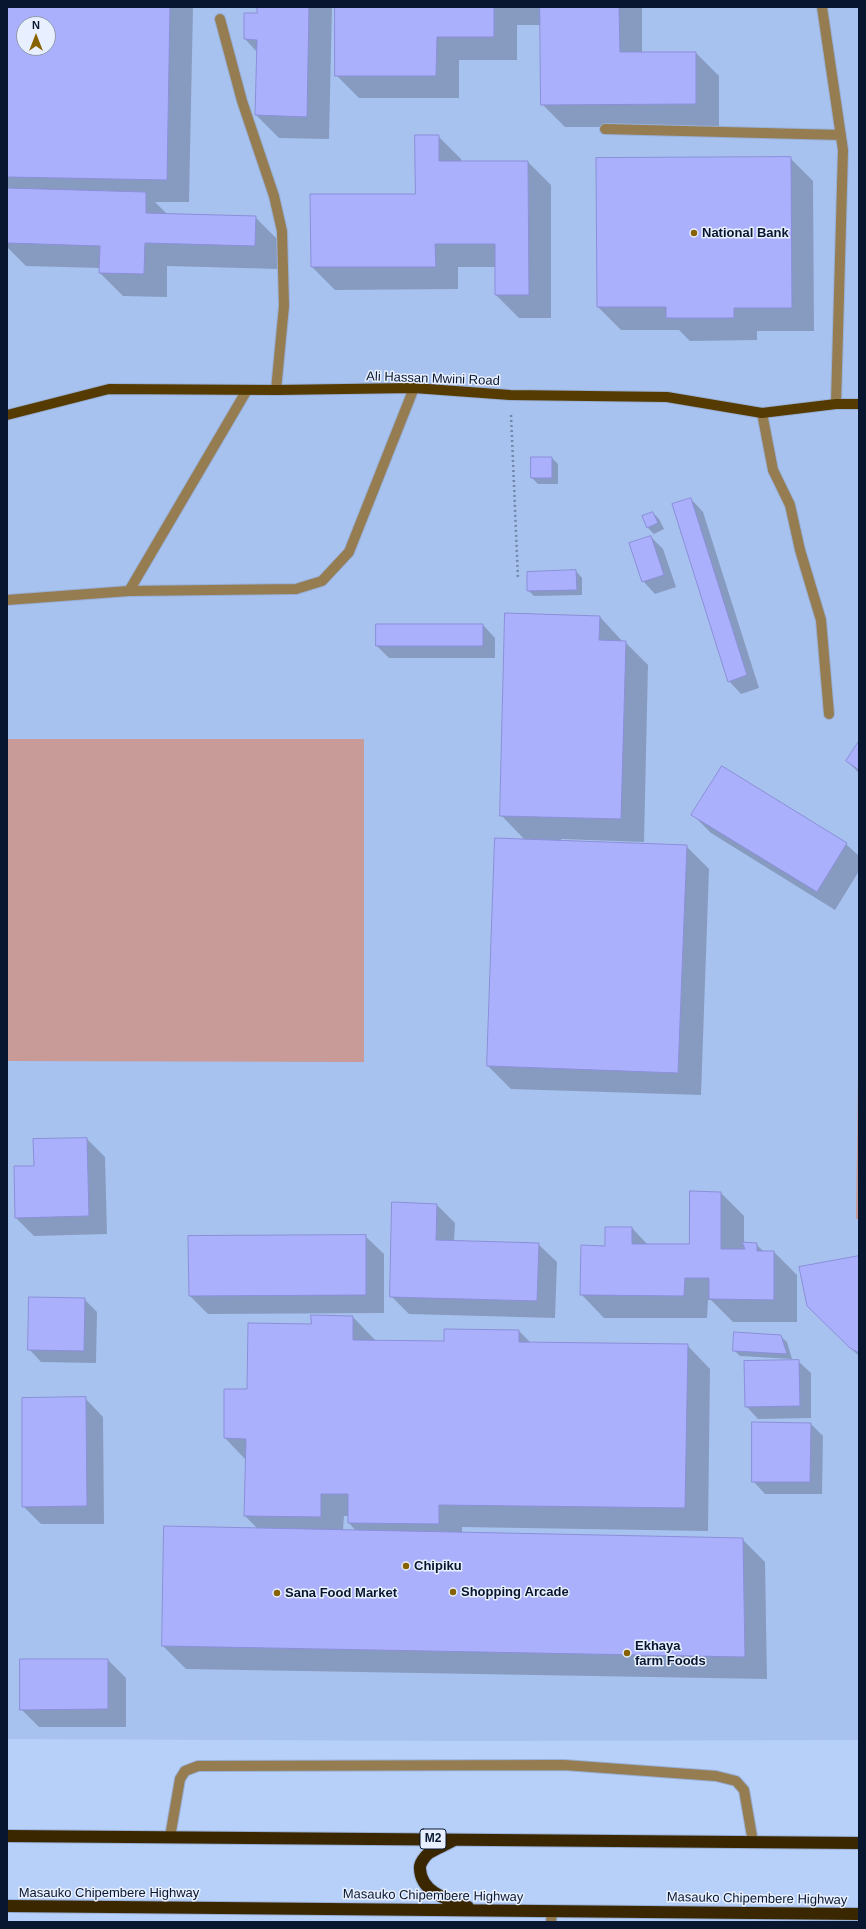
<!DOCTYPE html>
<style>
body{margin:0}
#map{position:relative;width:866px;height:1929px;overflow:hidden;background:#b7d0fa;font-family:Arial,sans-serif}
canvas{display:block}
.frame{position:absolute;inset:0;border:8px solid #08162f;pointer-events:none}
.north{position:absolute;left:16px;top:16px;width:40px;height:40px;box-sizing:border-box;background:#e8f0ff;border:1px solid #8e99ac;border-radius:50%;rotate:0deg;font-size:11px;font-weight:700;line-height:16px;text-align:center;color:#08162f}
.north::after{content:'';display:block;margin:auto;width:14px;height:18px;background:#886100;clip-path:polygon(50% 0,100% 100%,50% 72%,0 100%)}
</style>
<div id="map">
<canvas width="866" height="1929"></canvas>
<div class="frame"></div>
<div class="north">N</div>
</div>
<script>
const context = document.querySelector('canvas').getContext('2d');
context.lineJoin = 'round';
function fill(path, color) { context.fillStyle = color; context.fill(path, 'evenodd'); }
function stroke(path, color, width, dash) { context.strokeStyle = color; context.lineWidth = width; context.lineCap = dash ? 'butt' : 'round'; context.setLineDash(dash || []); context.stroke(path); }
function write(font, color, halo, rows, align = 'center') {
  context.font = font + ' Arial,sans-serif'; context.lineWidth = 3; context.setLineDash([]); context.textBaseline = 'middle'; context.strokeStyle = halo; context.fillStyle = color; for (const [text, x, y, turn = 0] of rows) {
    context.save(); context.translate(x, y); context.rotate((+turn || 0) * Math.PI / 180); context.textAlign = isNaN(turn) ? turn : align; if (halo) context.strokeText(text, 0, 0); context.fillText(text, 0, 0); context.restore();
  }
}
fill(new Path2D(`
 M7,7H859V1740L468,1741L7,1739ZM24,24H48V48H24Z`), '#a8c2ef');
fill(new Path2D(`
 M7,739H364V1062L7,1061Z
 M859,999V1219H856Z`), '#c89a98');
fill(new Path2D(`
 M7,7H193L189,202H155L168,215L255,217L278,240V269L167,266V297L123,296L100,273V268L26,266L7,247ZM24,24H48V48H24Z
 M258,7H332L329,139L279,138L256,115L257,52L245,39L258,14Z
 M336,7H642V53H696L719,76V127H565L542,104L541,25H517V60H459V98H359L336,75Z
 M438,136L461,159V162H528L551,185V318H519L496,295V267H458V289L335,290L312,267L416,195Z
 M790,158L813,181L814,331H757V340L690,341L679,330H621L598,307L597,159Z
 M532,458H552L558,464V484H538L532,478Z
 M691,499L703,512L759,688L741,694L729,681Z
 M653,513L659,519L664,529L654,534L648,528Z
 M651,537L663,549L676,587L655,594L643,581Z
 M576,571L582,578V595L534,596L528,590Z
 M600,617L623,642H625L648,665L644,842L561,839V841L686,846L709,869L701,1095L511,1089L488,1066L525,840L501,815Z
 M483,625L495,638V658H389L377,646Z
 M859,743V773L847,761Z
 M722,767L846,844L859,856V871L835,910L711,833L693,815Z
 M87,1139L105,1157L107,1234L34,1236L16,1218Z
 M721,1193L744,1216V1243L756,1244L764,1252H774L797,1275V1322H733L711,1300H708L707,1318H604L581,1294L606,1247L632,1228L648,1245H690ZM744,1244L747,1250H744Z
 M437,1205L455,1223L454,1242L538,1244L557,1262L555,1318L409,1314L391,1296Z
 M365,1236L384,1254V1313L208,1314L190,1296Z
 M859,1257V1356L826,1324Z
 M84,1299L97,1312L96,1363L41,1362L29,1349Z
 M353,1317L376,1341L445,1342L519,1331L531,1343L687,1345L710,1369L708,1531L462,1527V1533L742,1539L765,1562L767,1679L186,1669L163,1646L258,1529L245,1516L246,1460L225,1438L248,1390L312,1325ZM344,1516H349V1523L356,1531L343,1530Z
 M780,1336L787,1342L792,1359L740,1356L734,1350Z
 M798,1361L811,1373V1418L758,1419L746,1406Z
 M85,1398L103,1417L104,1524H41L23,1506Z
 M811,1424L823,1436L822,1494H765L753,1481Z
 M21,1660H108L126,1678V1727H39L21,1709Z`), '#0003');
const building = new Path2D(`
 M7,7H170L167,180L7,177ZM24,24H48V48H24Z
 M257,7H309L307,117L255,115L257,40L244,39V13H257Z
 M335,7H494V37H437L436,76H335Z
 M540,7H619L620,52H696V104L541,105Z
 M415,135H439V161H528L529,295H495V244H435L436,267H311L310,194H415Z
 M791,157L792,308H734V318H666V307H597L596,158Z
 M7,188L146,192V213L256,216L255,246L145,243L144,274L99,273L100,246L7,243Z
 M531,457H552V478H531Z
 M691,498L747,675L728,682L672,504Z
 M653,512L658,523L647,528L642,516Z
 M651,536L664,575L642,582L629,543Z
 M576,570L577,590L527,591V572Z
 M505,613L600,616L599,640L626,641L621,819L500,816Z
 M376,624H483V646H376Z
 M859,741V770L846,761Z
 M722,766L847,843L817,892L691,815Z
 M495,838L687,845L678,1073L487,1066Z
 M87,1138L89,1216L15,1218L14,1166H34L33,1139Z
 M690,1191L721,1192V1249H745L742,1242L757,1243V1251H774V1300L709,1299V1278H685L684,1296L580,1295L581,1245L605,1246V1227H632V1244H689Z
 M392,1202L437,1204L436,1240L539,1243L537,1301L390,1297Z
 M366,1235V1295L189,1296L188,1236Z
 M859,1256V1353L850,1348L807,1306L799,1267Z
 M29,1297L85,1298L84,1351L28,1350Z
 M311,1315L353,1316V1340L444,1341V1329L519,1330V1342L688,1344L685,1508L439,1505V1524L348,1523V1494H321V1517L244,1516L246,1439L224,1438V1389H247L248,1323L311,1324Z
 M734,1332L781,1335L787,1354L733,1351Z
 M799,1360L800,1406L745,1407L744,1361Z
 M86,1397L87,1506L22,1507V1398Z
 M752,1422L811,1423L810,1482H752Z
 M164,1526L743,1538L745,1657L162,1646Z
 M20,1659H108V1709L20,1710Z`);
fill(building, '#abb0fc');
stroke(building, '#8b8fd9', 1);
const minor = new Path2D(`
 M822,7L843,150L836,404
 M220,19L242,101L274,196L282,231L284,306L276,390
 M605,129L841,135
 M762,413L773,470L790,505L800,550L821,620L829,714
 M129,591L247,390
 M7,600L129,591L296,589L322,581L349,552L414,388
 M170,1837L180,1779L185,1771L198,1766L564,1765L716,1776L736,1781L744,1790L753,1842
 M551,1922L552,1911`);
const major = new Path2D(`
 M7,415L109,389L276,390L414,388L510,395L667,397L762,413L836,404H859`);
const highway = new Path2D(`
 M7,1836L859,1843
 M454,1840C446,1845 437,1848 429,1853C425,1856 419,1864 420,1869C421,1893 449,1900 468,1907
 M7,1906L859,1914`);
stroke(minor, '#98afd5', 12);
stroke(major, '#98afd5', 12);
stroke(highway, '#98afd5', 14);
stroke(new Path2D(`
 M511,415L518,579`), '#7186a9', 2.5, [2, 3]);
stroke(minor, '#957c51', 10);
stroke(major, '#553b01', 10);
stroke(highway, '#3a2700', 12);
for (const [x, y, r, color] of [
 [694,233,4,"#886100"],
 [406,1566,4,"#886100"],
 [453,1592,4,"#886100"],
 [277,1593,4,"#886100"],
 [627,1653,4,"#886100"]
]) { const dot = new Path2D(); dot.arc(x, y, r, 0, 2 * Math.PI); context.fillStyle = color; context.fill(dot); stroke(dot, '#e8f0ff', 1.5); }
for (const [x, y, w] of [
 [433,1839,26]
]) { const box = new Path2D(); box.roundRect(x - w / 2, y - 10, w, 20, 3); context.fillStyle = '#e8f0ff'; context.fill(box); stroke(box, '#08162f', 1); }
write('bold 12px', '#08162f', null, [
 ["M2",433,1839]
]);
write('bold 13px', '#08162f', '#e8f0ff', [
 ["National Bank",702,233],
 ["Chipiku",414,1566],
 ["Shopping Arcade",461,1592],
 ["Sana Food Market",285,1593],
 ["Ekhaya",635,1646],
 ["farm Foods",635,1661]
], 'left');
write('13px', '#08162f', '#e8f0ff', [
 ["Ali Hassan Mwini Road",433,379,2],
 ["Masauko Chipembere Highway",109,1893],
 ["Masauko Chipembere Highway",433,1896,1],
 ["Masauko Chipembere Highway",757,1899,1]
]);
</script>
